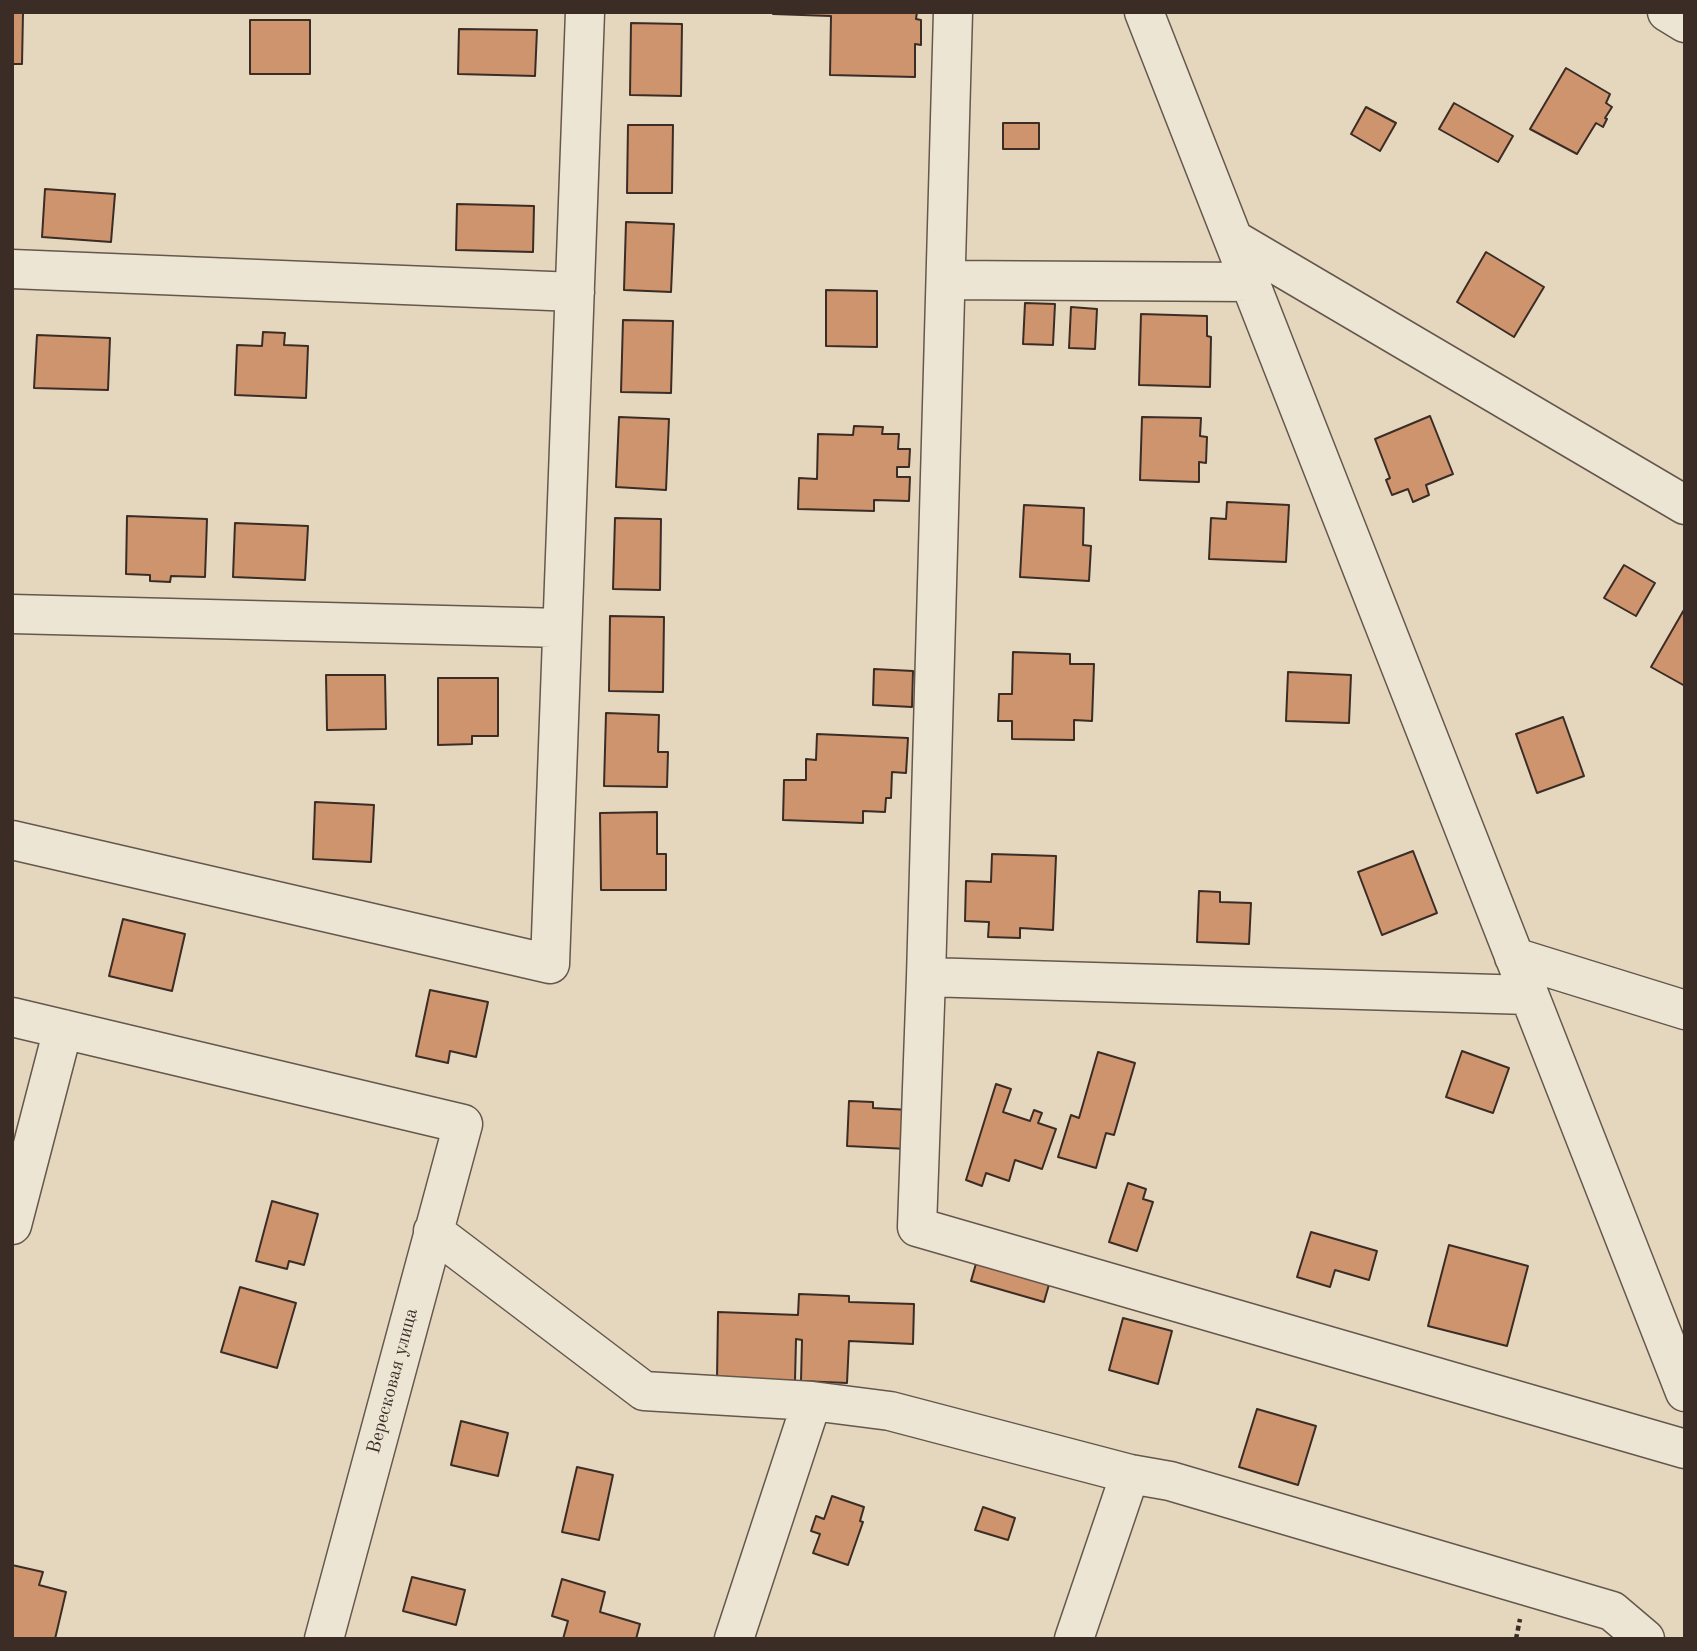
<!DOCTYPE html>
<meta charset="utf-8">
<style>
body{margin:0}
#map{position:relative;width:1697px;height:1651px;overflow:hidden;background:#e4d7bd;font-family:"Old Standard TT",serif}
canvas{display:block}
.frame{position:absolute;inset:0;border:14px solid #3b2c26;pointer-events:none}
</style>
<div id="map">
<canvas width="1697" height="1651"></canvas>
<div class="frame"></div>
</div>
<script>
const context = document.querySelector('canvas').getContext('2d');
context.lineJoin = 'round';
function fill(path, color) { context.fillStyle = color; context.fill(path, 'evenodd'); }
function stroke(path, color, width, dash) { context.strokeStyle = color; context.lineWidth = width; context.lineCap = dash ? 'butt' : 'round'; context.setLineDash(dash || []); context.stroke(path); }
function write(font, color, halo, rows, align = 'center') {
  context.font = font + ' "Old Standard TT",serif'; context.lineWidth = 7; context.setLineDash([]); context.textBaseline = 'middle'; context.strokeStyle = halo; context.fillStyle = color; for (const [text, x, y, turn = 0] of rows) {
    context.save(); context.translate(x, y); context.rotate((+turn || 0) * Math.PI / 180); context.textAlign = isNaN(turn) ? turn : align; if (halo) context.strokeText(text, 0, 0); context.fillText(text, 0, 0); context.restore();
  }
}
const building = new Path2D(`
 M773,12H917L916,19L921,20V45L915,44V77L830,75L831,16L773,14Z
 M12,13H23L22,64H12Z
 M250,20H310V74H250Z
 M631,23L682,24L681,96L630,95Z
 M459,29L537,30L535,76L458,74Z
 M1566,68L1610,94L1606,103L1612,107L1605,118L1607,119L1603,127L1596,123L1577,154L1530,129Z
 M1454,103L1513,136L1498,162L1439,129Z
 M1366,107L1396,123L1380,151L1351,134Z
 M1003,123H1039V149H1003Z
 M628,125H673L672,193H627Z
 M45,189L115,194L111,242L42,237Z
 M457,204L534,206L533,252L456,250Z
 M626,222L674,224L671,292L624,290Z
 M1486,252L1544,287L1514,337L1457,302Z
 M826,290L877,291V347L826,346Z
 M1025,303L1055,304L1053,345L1023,344Z
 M1071,307L1097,309L1095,349L1069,348Z
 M1141,314L1207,316V336L1211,337L1210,387L1139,385Z
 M623,320L673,321L671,393L621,392Z
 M263,332L285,333L284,345L308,346L306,398L235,395L237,345L262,346Z
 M37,335L110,338L108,390L34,388Z
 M1430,416L1453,474L1426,485L1429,495L1413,502L1408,489L1392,495L1386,480L1390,478L1375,439Z
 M619,417L669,419L666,490L616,487Z
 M1142,417L1201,418L1200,436L1207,437L1206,463L1199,462V482L1140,480Z
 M854,426L883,427L882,434H899L898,449H910L909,467H897V477H910L909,501L874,500V511L798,509L799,478L817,479L818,434L853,435Z
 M1227,502L1289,505L1286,562L1209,559L1211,518L1226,519Z
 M1024,505L1084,508L1083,545L1091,546L1089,581L1020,577Z
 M127,516L207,519L205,577L171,576L170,582L150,581V575L126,574Z
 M615,518L661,519L660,590L613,589Z
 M235,523L308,526L305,580L233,577Z
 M1624,565L1655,583L1636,616L1604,598Z
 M1685,608V686L1651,667Z
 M610,616L664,617L663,692L609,691Z
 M1013,652L1070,654V664H1094L1092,721L1074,720V740L1012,739V721H998L999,694H1012Z
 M874,669L913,671L912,707L873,705Z
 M1288,672L1351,675L1349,723L1286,721Z
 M326,675H385L386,729L327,730Z
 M438,678H498V736H472V744L438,745Z
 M606,713L659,715L658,752H668L667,787L604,786Z
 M1563,717L1584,776L1537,793L1516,734Z
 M817,734L908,738L906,773L892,772L891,798H886L885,812L863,811V823L783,820L784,780H806V759L816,760Z
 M315,802L374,805L371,862L313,859Z
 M657,812V854H666V890H601L600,813Z
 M1413,851L1437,913L1382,935L1358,872Z
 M992,854L1056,856L1053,930L1020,928V938L988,937L989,922L965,921L966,881L991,882Z
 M1199,891L1220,892V902L1251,903L1249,944L1197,942Z
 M123,919L185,934L172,991L109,976Z
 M430,990L488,1002L476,1057L450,1051L448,1063L416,1056Z
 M1462,1051L1509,1068L1493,1113L1446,1097Z
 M1098,1052L1135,1063L1114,1135L1106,1133L1096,1168L1058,1157L1071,1115L1079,1118Z
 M996,1084L1011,1089L1003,1112L1030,1121L1034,1110L1042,1113L1038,1123L1056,1129L1042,1169L1015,1160L1009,1181L986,1173L982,1186L966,1180Z
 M849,1101L873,1102V1108L910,1110L908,1149L847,1146Z
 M1128,1183L1146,1189L1143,1199L1153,1202L1137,1251L1109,1242Z
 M272,1201L318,1214L304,1265L289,1261L287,1269L256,1261Z
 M1311,1232L1377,1251L1369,1280L1335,1270L1330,1287L1297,1277Z
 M1449,1245L1528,1266L1507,1346L1428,1326Z
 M979,1253L1052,1274L1044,1302L971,1281Z
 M240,1287L296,1303L277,1368L221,1352Z
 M799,1294L849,1296V1302L914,1304L913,1344L849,1341L847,1383L801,1381L802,1340L796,1339L795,1381L717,1379L718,1312L798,1315Z
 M1123,1318L1172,1331L1158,1384L1109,1370Z
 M1257,1409L1316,1426L1298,1485L1239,1467Z
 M461,1421L508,1433L498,1476L451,1465Z
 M577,1467L613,1475L599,1540L562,1532Z
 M832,1496L864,1507L860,1521L863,1522L848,1565L813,1553L820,1534L811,1531L816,1516L824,1519Z
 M983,1507L1015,1518L1008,1540L975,1530Z
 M12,1565L43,1572L39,1585L66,1592L55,1639H12Z
 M412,1577L465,1590L456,1625L403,1611Z
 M562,1579L605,1592L600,1612L640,1624L636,1639H563L568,1621L552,1616Z`);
fill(building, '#ce946d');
stroke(building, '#3b2c26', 2);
const minor = new Path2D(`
 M953,12L926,977L917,1227L1685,1449
 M1144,12L1685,1392
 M1667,12L1685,23
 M1233,239L1685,505
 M12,269L575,292
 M946,280L1249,282
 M12,614L562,628
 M12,840L550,964L585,12
 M1514,957L1685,1010
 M926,977L1529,995
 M12,1017L463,1124L324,1639
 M12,1225L63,1029
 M433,1231L644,1391L812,1401L890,1411L1130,1474L1170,1481L1612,1611L1645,1639
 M734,1639L812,1401
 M1074,1639L1130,1474`);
stroke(minor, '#65574c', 41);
stroke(new Path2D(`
 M1516,1639L1520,1619`), '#3b2c26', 4.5, [5, 3.5]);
stroke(minor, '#ede5d4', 38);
write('19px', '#3b2c26', '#ede5d4', [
 ["Вересковая улица",393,1381,-75]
]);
</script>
